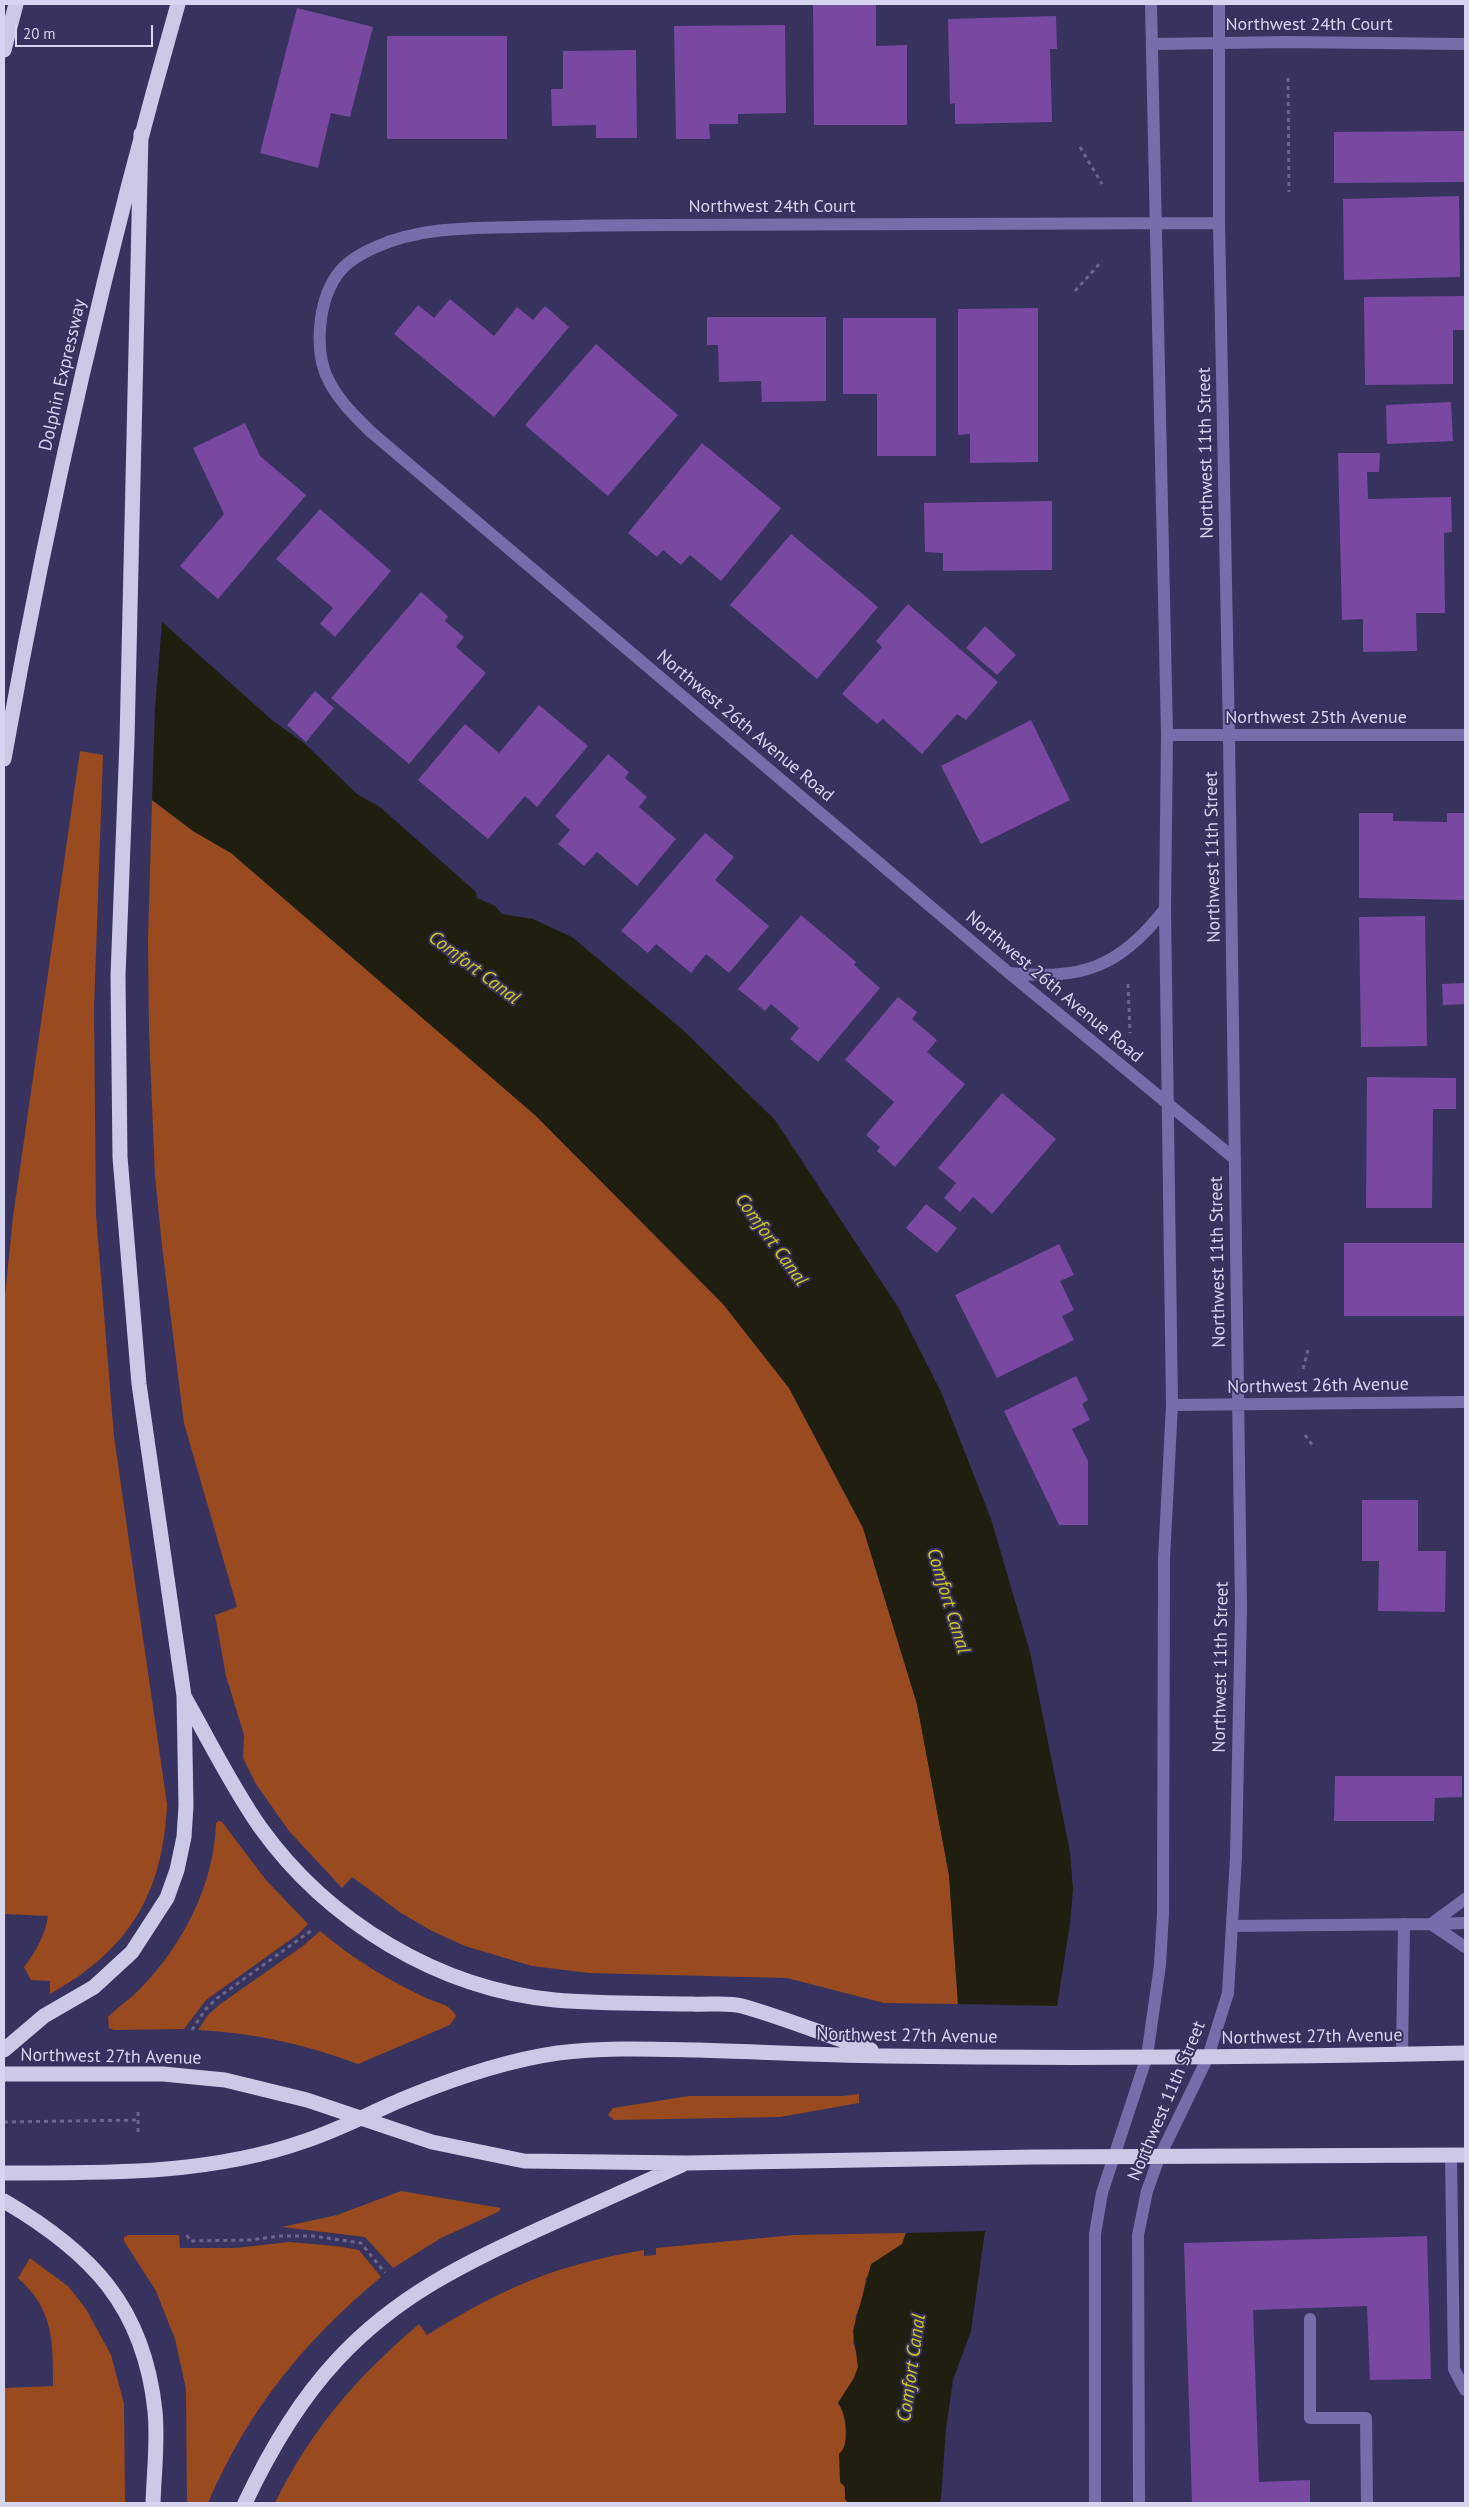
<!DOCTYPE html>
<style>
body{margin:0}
#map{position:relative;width:1469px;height:2507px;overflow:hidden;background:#37325e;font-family:"PT Sans",sans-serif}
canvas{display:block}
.frame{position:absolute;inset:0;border:5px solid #d6d5f0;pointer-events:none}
.scale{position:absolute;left:15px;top:25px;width:138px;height:22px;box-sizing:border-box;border:2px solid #d6d5f0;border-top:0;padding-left:6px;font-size:15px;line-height:18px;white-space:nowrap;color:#d6d5f0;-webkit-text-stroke:4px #37325e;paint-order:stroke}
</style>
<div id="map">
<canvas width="1469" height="2507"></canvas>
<div class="frame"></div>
<div class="scale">20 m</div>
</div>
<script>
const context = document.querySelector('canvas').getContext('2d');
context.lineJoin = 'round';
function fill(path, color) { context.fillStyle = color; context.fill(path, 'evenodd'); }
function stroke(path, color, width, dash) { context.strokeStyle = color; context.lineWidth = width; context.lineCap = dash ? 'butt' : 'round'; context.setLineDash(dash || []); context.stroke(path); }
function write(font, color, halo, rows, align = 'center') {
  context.font = font + ' "PT Sans",sans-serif'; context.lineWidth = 4; context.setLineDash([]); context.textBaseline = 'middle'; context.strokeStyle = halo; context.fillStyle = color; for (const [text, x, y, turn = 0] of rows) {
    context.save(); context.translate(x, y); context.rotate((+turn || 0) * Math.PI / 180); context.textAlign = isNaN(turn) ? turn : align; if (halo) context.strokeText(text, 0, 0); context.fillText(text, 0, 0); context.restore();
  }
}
fill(new Path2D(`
 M80,751L103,755L94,1009L96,1215L114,1437L167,1804C163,1894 129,1950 50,1994V1981L31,1980L24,1967C36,1951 45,1936 48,1916L4,1914V1305L13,1217Z
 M152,800L193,831L231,853L535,1115L723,1304L789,1388L863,1528L917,1704L949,1875L958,2004L884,2003L787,1978L589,1973L532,1966L465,1946L432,1931L401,1913L352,1877L342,1888L289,1831L256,1784L243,1758L244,1735L226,1676L215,1615L237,1607L184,1423L162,1246L155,1176L149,1032L148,940Z
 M219,1821L222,1822L266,1880L308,1924L297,1935L206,2000L184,2029L114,2030L109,2028L108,2017C118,2007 130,1999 140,1989C183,1945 214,1885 216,1823Z
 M320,1931C352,1958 386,1979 424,1997C435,2003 450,2003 456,2016L450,2025L358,2064C305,2044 254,2033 198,2030L208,2015L219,2005L303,1946Z
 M859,2094V2103L780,2117L614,2120L608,2115L613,2108L689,2096H843Z
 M401,2191L501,2208L498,2212L441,2238L393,2268L365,2237L282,2227L337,2215Z
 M906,2233L902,2244L866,2278L862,2302L856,2315L853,2343L858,2355V2367L854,2378L838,2403C855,2427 836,2472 848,2503H275C312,2428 356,2378 419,2324L427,2335C503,2288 555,2265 644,2250V2256L656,2255V2248L794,2235Z
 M129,2235H179L180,2248H235L289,2242L336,2246L359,2250L381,2277C303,2342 248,2410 208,2503H187L186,2389L175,2339L156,2291L124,2241V2237Z
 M30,2258L69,2287L86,2309L111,2355L124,2404L125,2503H4V2388L53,2386C53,2341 54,2310 18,2278Z`), '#994b1f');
fill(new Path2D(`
 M162,622L272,720L304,743L357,794L380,807L476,892L477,898L495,906L502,914L533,919L572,937L683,1030L775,1120L898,1307L942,1394L991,1519L1030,1652L1070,1852L1073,1889L1070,1924L1057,2006L958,2004L949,1875L917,1704L863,1528L789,1388L723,1304L535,1115L231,853L193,831L152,800L155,709Z
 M985,2231L971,2331L953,2380L946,2429L941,2499L939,2503H848L845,2499V2487L840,2482L839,2454C851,2443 847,2415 838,2403L854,2378L858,2367L853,2331L871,2264L902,2244L906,2233Z`), '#201f0f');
fill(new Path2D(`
 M813,4H876V46L907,45V125H814Z
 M297,8L373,27L350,117L331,113L318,168L260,153Z
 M1056,16L1057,49H1050L1052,122L955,124V103L950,104L948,19Z
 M785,25L786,113L738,114V124H709L710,139H676L674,26Z
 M387,36H507V139H387Z
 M636,50L637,138H596V125L552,126L551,89H563V51Z
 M1465,131V182L1334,183V132Z
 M1459,196L1460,277L1344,280L1343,199Z
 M1465,296V330H1453V384L1365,385L1364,297Z
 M450,299L494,336L517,307L533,320L545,306L569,327L494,417L394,334L418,305L434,318Z
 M1038,308V462L970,463V434L958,435V309Z
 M707,317H826V401L762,402L761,381L719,382L718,345H707Z
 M843,318H936V456H877V394H843Z
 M596,344L678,415L608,496L525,425Z
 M1451,402L1453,441L1387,444L1386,405Z
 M245,423L260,456L306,495L218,599L180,566L224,514L193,448Z
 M702,443L781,508L721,581L690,555L681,565L663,550L657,557L628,533Z
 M1338,453H1380L1379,472H1367L1368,499L1451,497L1452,532L1444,533L1445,613H1416L1417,651L1363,652V619L1342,620Z
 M1052,501V570L943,571V553L925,552L924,503Z
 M320,509L391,571L335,637L320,624L333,608L276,559Z
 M791,534L878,607L817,679L730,605Z
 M421,592L448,616L445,621L464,637L456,647L486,673L409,764L331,698Z
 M908,604L998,682L966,720L957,714L922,754L883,719L877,724L842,694L882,647L876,641Z
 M985,626L1016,655L997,675L966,648Z
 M315,691L334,708L306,742L287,725Z
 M539,705L588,746L537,807L525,796L488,839L418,780L465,724L499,753Z
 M1031,720L1070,800L981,844L941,766Z
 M608,754L629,772L625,778L647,797L639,807L676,839L637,886L597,852L584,866L558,844L570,830L555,816Z
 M1359,813H1393V821L1447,822V813H1465V900L1359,898Z
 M705,833L734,857L715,880L769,926L729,973L706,954L691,973L656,944L648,953L621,931Z
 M801,915L856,962L854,965L880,988L818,1062L790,1039L799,1028L771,1004L765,1011L738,989Z
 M1425,916L1427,1046L1361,1047L1359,917Z
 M1465,983V1004L1443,1005L1442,984Z
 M898,997L917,1012L912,1019L937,1040L927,1052L965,1084L895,1167L877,1151L880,1147L866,1135L894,1102L845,1060Z
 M1367,1077L1456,1078V1109H1433L1432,1208H1366Z
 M1002,1093L1056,1139L992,1214L973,1197L960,1212L944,1198L956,1183L938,1168Z
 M926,1204L957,1228L937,1253L906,1228Z
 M1344,1243H1465V1316H1344Z
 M1059,1244L1074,1275L1060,1281L1074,1310L1062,1316L1074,1340L997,1378L955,1295Z
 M1076,1376L1088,1400L1082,1404L1090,1420L1072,1429L1088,1461V1525H1059L1004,1411Z
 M1362,1500H1418V1551H1446L1445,1612L1378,1611L1379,1561H1362Z
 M1335,1776H1462V1797L1435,1798L1434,1821H1334Z
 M1427,2236L1431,2379L1370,2380L1367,2306L1253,2310L1259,2482L1310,2480V2503H1192L1184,2243Z`), '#7949a2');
stroke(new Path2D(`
 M1288,78L1289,192
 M1080,147L1102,184
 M1075,291L1102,261
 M1128,984L1130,1033
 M1303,1369L1308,1350
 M1305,1435L1313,1446
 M192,2030L205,2010L216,1999L312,1930
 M4,2122L138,2120
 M138,2132V2111
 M187,2235L190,2241L249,2240L280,2236H313L361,2243L385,2273`), '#6a678d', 3, [4, 4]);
stroke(new Path2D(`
 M1153,44L1287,42L1465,44
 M1219,223C1034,224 849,224 664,225C616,225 567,226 519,227C471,228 420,227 376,247C362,253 346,262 337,275C318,302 313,354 330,383C340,402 356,417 371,432L1009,973L1235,1159
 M1167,735H1465
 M1009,973C1082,980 1119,968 1165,909
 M1172,1405L1465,1402
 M1465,1899L1431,1924L1465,1923
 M1232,1926L1431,1924L1465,1947
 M1402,2054L1404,1924
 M1451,2155L1454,2369L1465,2390
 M1310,2319V2418H1366L1367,2503
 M1095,2503V2234L1102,2193L1147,2056L1160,1965L1163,1914L1164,1559L1172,1405L1165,909L1167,735L1151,4
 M1139,2503L1138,2235L1147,2191L1159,2158L1208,2057L1228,1993L1236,1857L1241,1608L1229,736L1219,223V4`), '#746fab', 12);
stroke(new Path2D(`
 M4,50L16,4
 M4,759C49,505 107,252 178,4
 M185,1698C210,1742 232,1787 260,1827C328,1922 439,1989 555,2000C601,2004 647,2003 692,2004C708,2005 727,2002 742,2006C785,2018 828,2036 871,2050
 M4,2050L44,2016L94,1987L132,1952L167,1898L177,1870L184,1837L186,1806L184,1696L139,1384L120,1157L118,976L127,740L141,134
 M4,2074H163L225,2080L307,2100L432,2142L524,2161L687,2163L1034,2157L1465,2155
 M4,2173C105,2173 209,2175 305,2141C341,2129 374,2111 408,2097C455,2078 508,2060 558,2053C604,2047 652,2049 699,2050C761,2052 823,2055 885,2056C1078,2059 1272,2057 1465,2053
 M4,2201C91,2252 144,2306 155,2411C158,2441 154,2473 153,2503
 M245,2503C269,2452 298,2402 337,2360C398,2294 466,2263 546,2226C591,2206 636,2186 682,2165`), '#cac9e6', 15);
write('18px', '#d6d5f0', '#37325e', [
 ["Northwest 24th Court",1309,25],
 ["Northwest 24th Court",772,207],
 ["Dolphin Expressway",63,375,-77],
 ["Northwest 11th Street",1206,453,-91],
 ["Northwest 25th Avenue",1316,718],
 ["Northwest 26th Avenue Road",745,726,40],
 ["Northwest 11th Street",1213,857,-91],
 ["Northwest 26th Avenue Road",1054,987,40],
 ["Northwest 11th Street",1218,1262,-91],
 ["Northwest 26th Avenue",1318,1386,-1],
 ["Northwest 11th Street",1221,1667,-89],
 ["Northwest 27th Avenue",907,2036,1],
 ["Northwest 27th Avenue",1312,2037,-1],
 ["Northwest 27th Avenue",111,2057,1],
 ["Northwest 11th Street",1167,2101,-67]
]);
write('italic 19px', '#d0c911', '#37325e', [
 ["Comfort Canal",474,968,37],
 ["Comfort Canal",771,1240,54],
 ["Comfort Canal",948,1601,73],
 ["Comfort Canal",912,2368,-82]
]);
</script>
